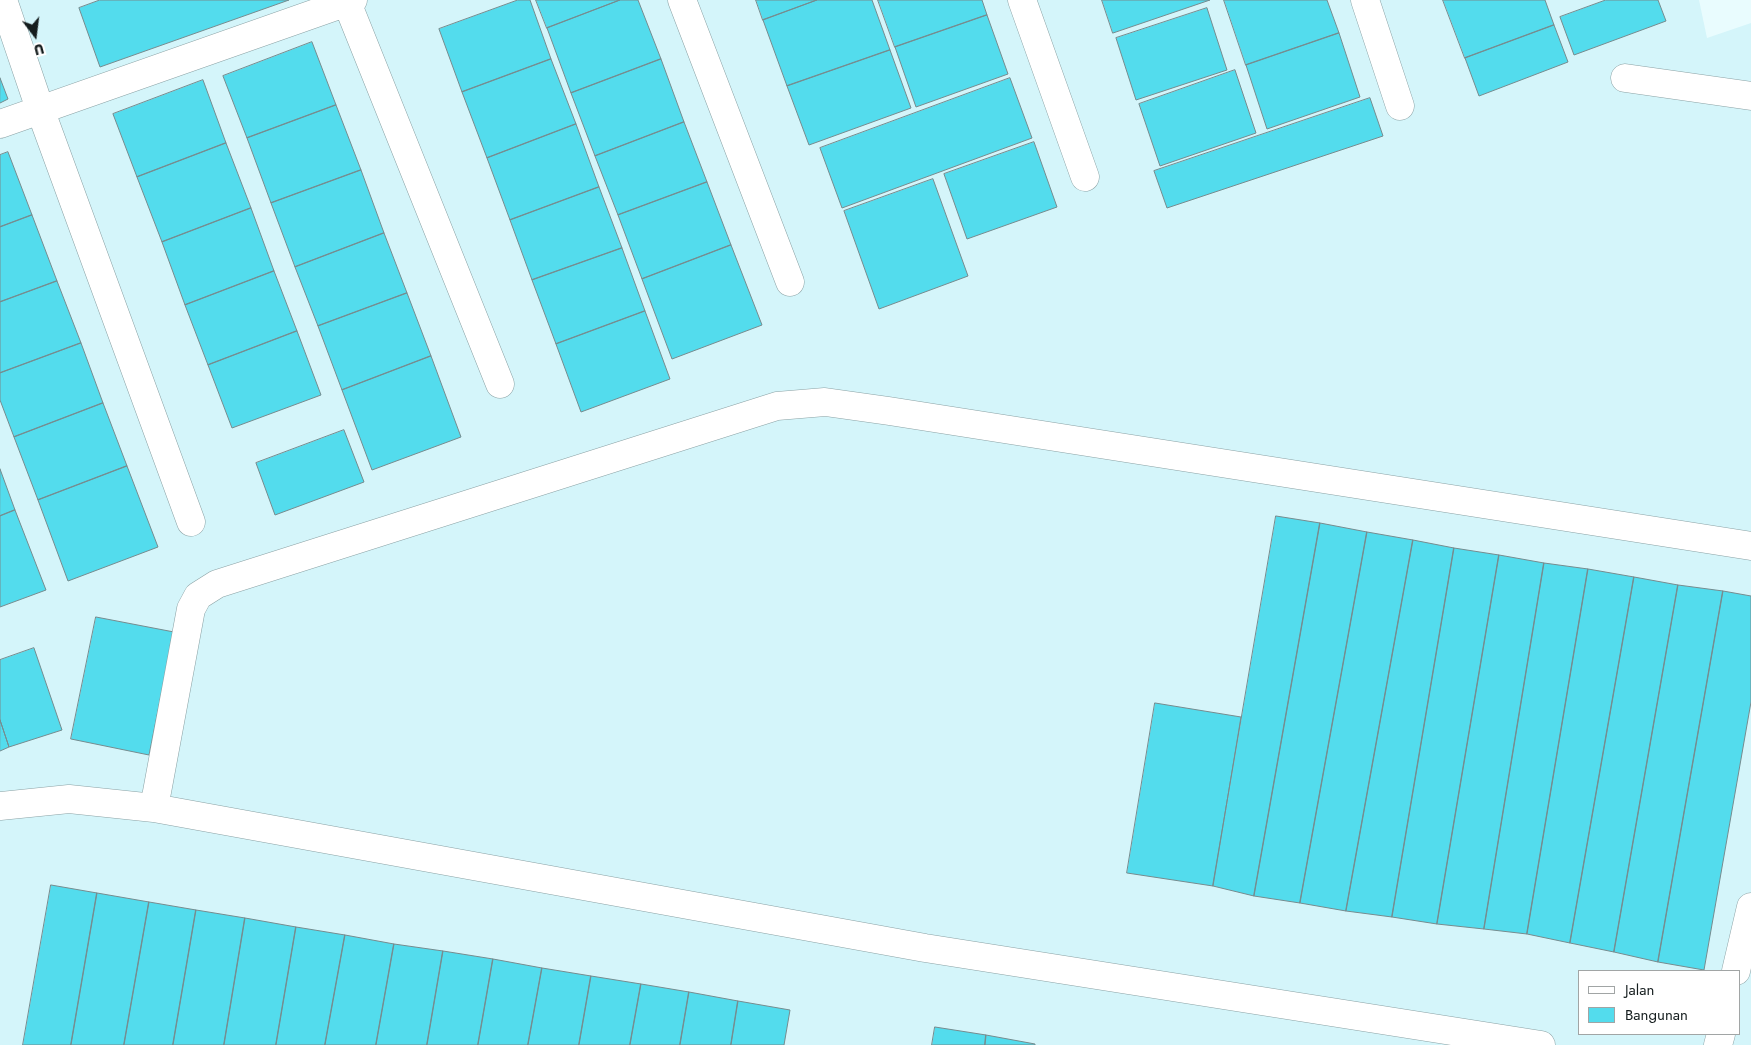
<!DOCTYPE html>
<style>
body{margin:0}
#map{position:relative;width:1751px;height:1045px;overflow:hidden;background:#e9fcfe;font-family:Jost,sans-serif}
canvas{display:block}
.legend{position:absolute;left:1578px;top:970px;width:162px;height:65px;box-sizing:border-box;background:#fff;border:1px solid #a1a5a5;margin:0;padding:6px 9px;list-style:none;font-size:15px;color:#151d1e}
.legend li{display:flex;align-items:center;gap:10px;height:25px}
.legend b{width:25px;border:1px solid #a1a5a5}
.north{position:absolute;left:10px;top:10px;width:50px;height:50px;-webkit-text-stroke:4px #fff;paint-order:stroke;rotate:165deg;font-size:14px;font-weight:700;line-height:20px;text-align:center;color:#151d1e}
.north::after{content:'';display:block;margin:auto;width:18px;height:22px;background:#151d1e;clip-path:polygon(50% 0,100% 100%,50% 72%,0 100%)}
</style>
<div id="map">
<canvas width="1751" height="1045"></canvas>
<ul class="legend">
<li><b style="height:6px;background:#fff"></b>Jalan</li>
<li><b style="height:14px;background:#53dced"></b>Bangunan</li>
</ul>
<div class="north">U</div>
</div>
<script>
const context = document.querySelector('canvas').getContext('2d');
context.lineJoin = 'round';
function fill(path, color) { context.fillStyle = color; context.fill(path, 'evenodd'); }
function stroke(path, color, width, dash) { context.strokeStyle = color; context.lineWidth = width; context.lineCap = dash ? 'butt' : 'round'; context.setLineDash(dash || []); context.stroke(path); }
fill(new Path2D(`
 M0,0H1699L1707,38L1751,23V1045H0ZM1580,971H1740V1034H1580Z`), '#d4f5fa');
const building = new Path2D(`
 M100,0H289L100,67L79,8Z
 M518,0H530L551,59L462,92L439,29Z
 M536,0H620L547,28Z
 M620,0H638L661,59L571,93L547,28Z
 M756,0H817L763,20Z
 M817,0H872L890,50L787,86L763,20Z
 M878,0H982L987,15L895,47Z
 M1102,0H1210L1113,33Z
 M1224,0H1327L1339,33L1246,65Z
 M1443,0H1545L1554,25L1465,58Z
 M1606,0H1658L1666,21L1574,55L1560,17Z
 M1207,8L1227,70L1136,100L1116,38Z
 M987,15L1008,74L916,107L895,47Z
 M1554,25L1568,62L1479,96L1465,58Z
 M1339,33L1360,97L1267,129L1246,65Z
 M312,42L336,105L247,138L223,76Z
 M890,50L911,108L809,145L787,86Z
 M551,59L576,124L487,158L462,92Z
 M661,59L684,122L595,156L571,93Z
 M1235,70L1256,133L1160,166L1139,104Z
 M0,78L8,99L0,103Z
 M1010,78L1032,138L842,208L820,148Z
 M203,80L226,143L137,177L113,114Z
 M1370,98L1383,136L1167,208L1154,171Z
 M336,105L361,170L271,203L247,138Z
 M684,122L707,182L618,215L595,156Z
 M576,124L599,187L510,220L487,158Z
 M1034,142L1057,207L967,239L944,174Z
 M226,143L251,208L162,242L137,177Z
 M8,152L32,215L0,227V155Z
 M361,170L384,233L295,267L271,203Z
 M933,179L968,276L879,309L844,211Z
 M707,182L731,245L642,279L618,215Z
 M599,187L622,248L532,280L510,220Z
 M251,208L274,271L185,305L162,242Z
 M32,215L57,281L0,302V227Z
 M384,233L407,293L318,326L295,267Z
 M731,245L762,325L672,359L642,279Z
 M622,248L645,311L556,344L532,280Z
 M274,271L297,331L208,365L185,305Z
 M57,281L81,343L0,373V302Z
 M407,293L431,356L342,390L318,326Z
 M645,311L670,379L581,412L556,344Z
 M297,331L321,395L232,428L208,365Z
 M81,343L103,403L14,437L0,400V373Z
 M431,356L461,437L372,470L342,390Z
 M103,403L127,466L38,500L14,437Z
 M344,430L364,482L275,515L256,463Z
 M127,466L158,547L68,581L38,500Z
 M0,469L15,510L0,516Z
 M15,510L46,590L0,607V516Z
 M1276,516L1320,523L1254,896L1213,886Z
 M1320,523L1367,532L1300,903L1254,896Z
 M1367,532L1413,540L1346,911L1300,903Z
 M1413,540L1454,548L1392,917L1346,911Z
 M1454,548L1499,555L1437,924L1392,917Z
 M1499,555L1544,563L1484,929L1437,924Z
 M1544,563L1588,569L1527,934L1484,929Z
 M1588,569L1634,577L1570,943L1527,934Z
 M1634,577L1678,585L1614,952L1570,943Z
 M1678,585L1723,591L1658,962L1614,952Z
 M1723,591L1751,596V702L1704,970L1658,962Z
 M96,617L174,632L149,755L71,739Z
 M34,648L62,730L9,747L0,720V660Z
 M1155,703L1241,717L1213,886L1127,873Z
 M0,720L9,747L0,751Z
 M51,885L97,893L71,1045H23Z
 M97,893L149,902L124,1045H71Z
 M149,902L196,910L173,1045H124Z
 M196,910L245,918L224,1045H173Z
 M245,918L296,927L276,1045H224Z
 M296,927L345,935L325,1045H276Z
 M345,935L394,944L376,1045H325Z
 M394,944L443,951L427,1045H376Z
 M443,951L493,959L478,1045H427Z
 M493,959L542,968L528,1045H478Z
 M542,968L591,976L579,1045H528Z
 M591,976L641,984L630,1045H579Z
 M641,984L689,992L680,1045H630Z
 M689,992L738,1001L731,1045H680Z
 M738,1001L790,1010L784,1045H731Z
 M935,1027L986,1035L985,1045H932Z
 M986,1035L1035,1044V1045H985Z`);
fill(building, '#53dced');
stroke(building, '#768c8f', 1);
const minor = new Path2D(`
 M3,0L40,109L191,522
 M346,0L500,384
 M682,0L790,282
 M1022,0L1085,177
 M1365,0L1400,106
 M1625,78L1751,96
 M0,124L353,0
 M0,806L69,799L154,808L925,948L1541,1045
 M154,808L191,609L198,596L217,584L777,406L825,402L889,411L1751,546
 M1736,971L1751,907
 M1718,1045L1721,1034`);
stroke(minor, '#8ba2a5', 29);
stroke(minor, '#fff', 28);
</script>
